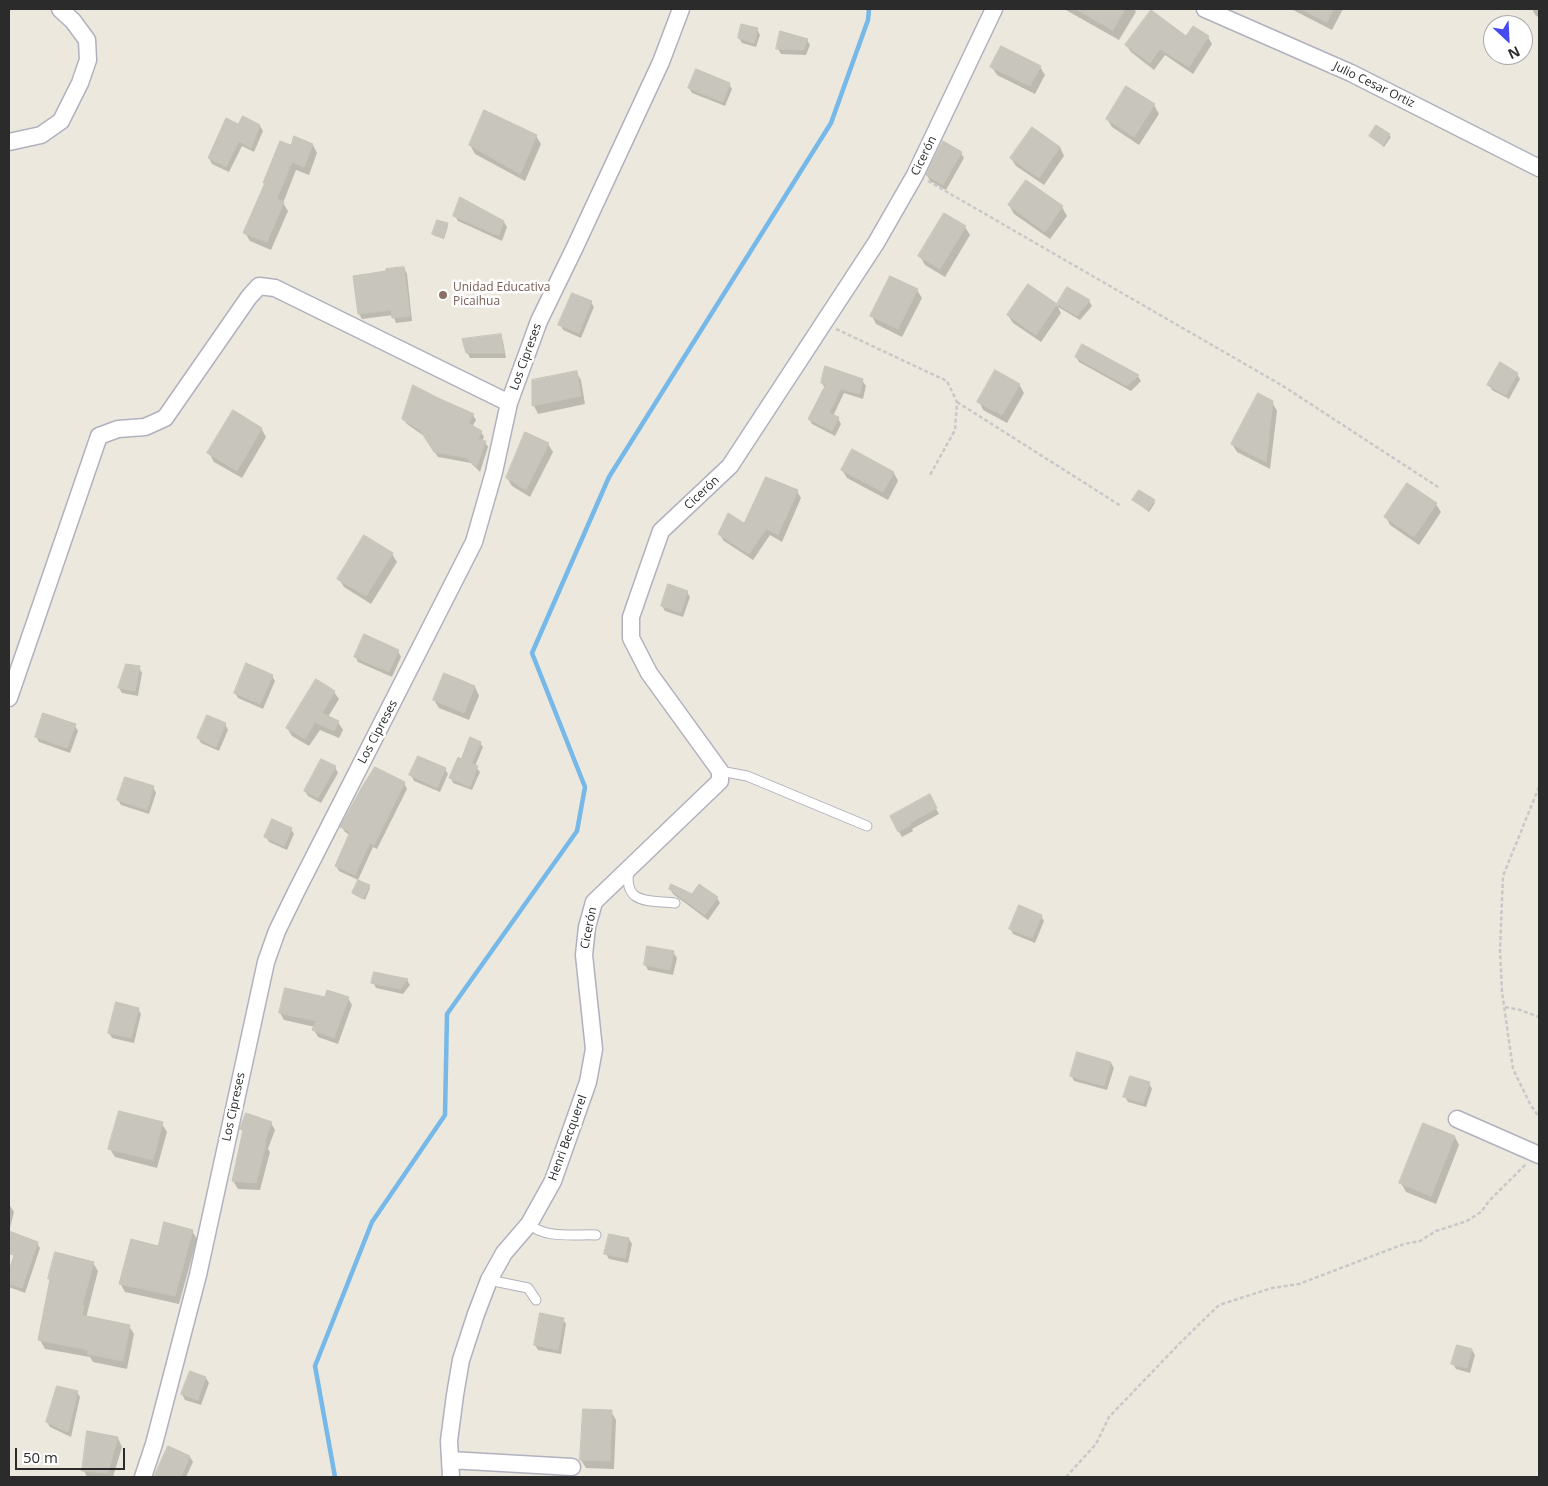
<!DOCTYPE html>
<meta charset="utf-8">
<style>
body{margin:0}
#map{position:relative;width:1548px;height:1486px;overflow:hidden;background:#ece8de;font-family:"Open Sans",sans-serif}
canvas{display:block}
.frame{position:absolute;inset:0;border:10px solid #2b2b2b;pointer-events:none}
.north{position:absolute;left:1483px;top:15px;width:50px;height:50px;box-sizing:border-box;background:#fff;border:1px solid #aaa;border-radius:50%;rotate:155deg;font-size:14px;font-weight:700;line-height:20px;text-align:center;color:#2b2b2b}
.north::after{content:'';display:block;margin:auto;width:18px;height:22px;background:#464bf0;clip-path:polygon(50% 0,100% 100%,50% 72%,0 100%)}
.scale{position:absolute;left:15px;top:1448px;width:110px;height:22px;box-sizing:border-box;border:2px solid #2b2b2b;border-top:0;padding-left:6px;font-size:15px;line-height:18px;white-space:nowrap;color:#2b2b2b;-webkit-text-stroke:4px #fff;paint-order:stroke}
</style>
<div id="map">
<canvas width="1548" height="1486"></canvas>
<div class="frame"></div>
<div class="north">N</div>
<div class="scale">50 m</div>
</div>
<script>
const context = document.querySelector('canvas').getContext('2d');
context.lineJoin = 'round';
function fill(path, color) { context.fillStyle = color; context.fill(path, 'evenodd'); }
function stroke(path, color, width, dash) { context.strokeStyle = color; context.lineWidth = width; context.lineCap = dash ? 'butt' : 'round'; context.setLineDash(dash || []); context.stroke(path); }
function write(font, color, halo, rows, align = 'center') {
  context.font = font + ' "Open Sans",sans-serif'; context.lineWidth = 5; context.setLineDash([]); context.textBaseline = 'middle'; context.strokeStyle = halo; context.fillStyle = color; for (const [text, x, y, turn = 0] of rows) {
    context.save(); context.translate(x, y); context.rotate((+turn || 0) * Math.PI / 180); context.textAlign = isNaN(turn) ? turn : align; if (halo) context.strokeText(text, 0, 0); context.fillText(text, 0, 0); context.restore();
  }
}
fill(new Path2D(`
 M1064,9H1134L1136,12L1119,40Z
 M1291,9H1343L1332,30Z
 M1532,9H1539V17L1536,16Z
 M757,29L760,35L756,47L742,43L739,38Z
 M1208,37L1212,44L1193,74L1165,55L1154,70L1131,52L1126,45Z
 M807,40L810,45L806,55L781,54L778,49Z
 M992,67H1040L1045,75L1035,94L997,75Z
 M729,84L732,89L725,106L692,93L689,88Z
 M1127,88L1154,105L1159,114L1139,145L1112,127L1107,119Z
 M239,126H260L263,131L254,152L242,146L229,172L212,164L209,158Z
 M1377,127L1391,137L1384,147L1370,136Z
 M536,136L541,144L525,181L475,154L470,145Z
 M295,138L313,145L317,153L309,175L296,170L283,203L288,211L271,250L250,241L245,233Z
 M943,143L961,153L964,158L946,190L930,181L927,175Z
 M1060,147L1064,156L1044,185L1016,166L1011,158Z
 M1026,182L1062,207L1067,216L1050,239L1014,214L1009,205Z
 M455,216L504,222L507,227L502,241L458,221Z
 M447,224L448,226L444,239L435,236L433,234Z
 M965,227L970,235L945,277L925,265L920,256Z
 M404,268L407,274L412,321L396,323L393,315L362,319L359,314Z
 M1028,286L1058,306L1068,289L1089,301L1092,306L1080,320L1058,307L1061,313L1041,342L1013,323L1008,315Z
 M917,290L922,298L902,337L876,324L872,316Z
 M591,302L594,307L581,338L563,330L560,324Z
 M500,335L503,341L506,358H470L467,352Z
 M1083,346L1138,376L1141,381L1131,391L1079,362L1076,357Z
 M576,372L581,380L585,404L538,414L534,406L533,381Z
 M1517,374L1520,379L1509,399L1492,390L1489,384Z
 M862,380L866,386L863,399L844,393L833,416L838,418L841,424L835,436L812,424L809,419L825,388L822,383Z
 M1019,384L1024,393L1007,423L983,410L979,401Z
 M1272,402L1277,411L1270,469L1237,452L1232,444Z
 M473,415L476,420L472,427L481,432L484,437L482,441L485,442L488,447L480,472L471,463L438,457L424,436L407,424L403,419Z
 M261,428L266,437L242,478L214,462L209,453Z
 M548,444L553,452L530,497L512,486L507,478Z
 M842,470L894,473L898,481L888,500L847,478Z
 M797,491L801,498L782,542L770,535L753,560L724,541L719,534L744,524Z
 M1133,500L1154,501L1155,503L1149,512Z
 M1436,504L1441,512L1419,545L1390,525L1386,517Z
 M392,554L397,562L371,604L344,587L339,579Z
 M687,592L690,597L683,617L665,611L662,606Z
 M398,651L401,657L392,677L358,662L355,656Z
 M139,667L142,673L138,696L122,693L119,688Z
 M445,675L475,687L479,696L469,720L439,708L434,700Z
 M272,676L275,681L263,709L238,698L235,693Z
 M334,692L339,699L328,717L338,722L343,730L339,738L320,730L309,746L292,736L287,728Z
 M225,724L228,730L219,751L201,743L198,738Z
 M75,726L78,731L70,753L39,742L36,736Z
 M480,743L483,747L475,766L480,772L472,790L453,783L451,778L461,760Z
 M335,767L338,773L321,803L308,796L305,791Z
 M445,769L448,774L440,792L414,781L411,775Z
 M404,783L407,789L377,849L373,847L358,880L339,871L336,866L350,835L345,832L342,827Z
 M153,787L156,793L149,814L121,805L118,800Z
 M929,796L939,814L912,829L913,831L902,837L891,817Z
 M291,829L294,834L287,850L269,842L266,837Z
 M700,885L717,898L720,903L708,920L673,894L670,889L692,895Z
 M369,886L370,888L365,900L353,893Z
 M1041,916L1044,921L1035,943L1013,934L1010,928Z
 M673,952L677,958L673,975L648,970L645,964Z
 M407,980L410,985L403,994L376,988L373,982Z
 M325,998H348L352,1005L338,1044L318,1037L314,1030L315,1027L284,1020L280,1013Z
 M138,1009L141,1014L134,1043L112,1038L109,1033Z
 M1111,1063L1114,1068L1107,1090L1074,1081L1071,1075Z
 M1149,1083L1152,1089L1146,1107L1128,1102L1125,1097Z
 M271,1123L275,1130L268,1149L270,1152L260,1190L238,1189L233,1181L244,1133L241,1129Z
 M162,1124L167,1132L157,1168L115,1157L110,1149Z
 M1455,1137L1459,1145L1436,1204L1406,1192L1401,1183Z
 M9,1204L14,1212L9,1232L10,1209H9Z
 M192,1231L197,1239L179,1304L125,1292L120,1283L159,1248Z
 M21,1237L37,1243L40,1248L25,1293L9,1287V1275Z
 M629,1239L632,1244L628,1263L609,1259L606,1254Z
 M93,1263L98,1271L87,1314V1318L129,1326L134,1334L127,1369L93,1362L90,1357L45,1349L40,1340L51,1282L50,1279Z
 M563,1319L566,1324L561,1354L538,1350L535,1345Z
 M1472,1350L1475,1355L1470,1373L1456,1369L1453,1364Z
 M206,1378L209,1383L201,1405L185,1400L182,1394Z
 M77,1392L80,1397L71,1437L50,1427L47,1422Z
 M611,1411L616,1420L614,1469L586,1468L581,1460Z
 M88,1433L118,1438L122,1447L113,1477H87L84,1471Z
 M168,1448L190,1457L193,1462L186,1477H156Z`), '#0003');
stroke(new Path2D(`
 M335,1477L315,1366L372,1222L445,1115L447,1014L577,831L585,787L532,653L609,477L831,123L868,20L869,9`), '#76b8e8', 4.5);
const building = new Path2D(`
 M1076,9H1125L1113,30Z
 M1301,9H1334L1327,22Z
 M1151,10L1186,36L1193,26L1209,36L1189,67L1160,49L1150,63L1125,45Z
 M741,24L758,28L754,43L738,38Z
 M780,31L808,39L803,50L776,49Z
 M1001,46L1041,66L1030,86L990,67Z
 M696,69L730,83L723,102L688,88Z
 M1126,86L1155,104L1134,137L1106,119Z
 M484,110L537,135L520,174L469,145Z
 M243,116L260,125L251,148L239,141L226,167L208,158L226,118L238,124Z
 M1376,125L1390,134L1383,145L1369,136Z
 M1032,127L1060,147L1039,178L1010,158Z
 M294,136L313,144L304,167L292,162L277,199L284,202L267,242L243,233L265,183H263L280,141L291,145Z
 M943,141L962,152L943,185L926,175Z
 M1026,180L1063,206L1045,232L1008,205Z
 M460,197L504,221L499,236L453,216Z
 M944,213L966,226L940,269L918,256Z
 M437,220L448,223L443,238L432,234Z
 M404,267L410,316L392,318L391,310L358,314L353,276L386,271V269Z
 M890,276L918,289L898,329L870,316Z
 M1028,284L1057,304L1036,335L1007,315Z
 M1067,287L1090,300L1077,316L1057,304Z
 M572,293L592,301L579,333L558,325Z
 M501,334L504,353H466L462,339Z
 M1082,344L1139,375L1127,386L1075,357Z
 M1500,362L1518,373L1506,395L1487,385Z
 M825,366L863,379L860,394L841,389L829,413L839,417L832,431L808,419L826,384L821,383Z
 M995,370L1020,384L1002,415L977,402Z
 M577,371L581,396L532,406V380Z
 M413,385L436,397L474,414L468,423L482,431L478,439L486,441L476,468L467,458L434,452L420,430L402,419Z
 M1258,393L1273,401L1266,462L1231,444Z
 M233,410L262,428L237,471L207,453Z
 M525,432L549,443L526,490L506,478Z
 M852,449L894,472L883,492L841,470Z
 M766,477L798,490L778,535L766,529L749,554L718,534L728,513L744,523Z
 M1407,483L1437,503L1414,537L1384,517Z
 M1139,490L1155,500L1148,510L1132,500Z
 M364,535L393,553L366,596L337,579Z
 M668,584L688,591L681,613L661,606Z
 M364,634L399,650L389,672L354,657Z
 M246,663L273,675L260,704L234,693Z
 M126,664L140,666L135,691L118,688Z
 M444,673L475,686L464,713L433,700Z
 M316,679L335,691L322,713L339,721L334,731L315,722L305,739L286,728Z
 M43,713L76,724L67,748L35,737Z
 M207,715L226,723L216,747L197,738Z
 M470,737L481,742L472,763L478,766L470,787L449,778L458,757L461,759Z
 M418,756L446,768L437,788L409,775Z
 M321,759L336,766L318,798L304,791Z
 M375,767L405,782L374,845L370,843L355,875L335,866L350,832L340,827L362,787Z
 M125,777L154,786L147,810L117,800Z
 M930,794L937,808L910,823L911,825L898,832L890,816Z
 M272,819L292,828L284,846L264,837Z
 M358,880L370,885L363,899L352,893Z
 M671,884L692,894L699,884L718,897L705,915L669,889Z
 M1019,905L1042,915L1032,938L1009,929Z
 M647,946L674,951L670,970L644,965Z
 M374,972L408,979L400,989L371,983Z
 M285,988L325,997L327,990L349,997L334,1038L312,1030L316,1021L279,1013Z
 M116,1002L139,1008L131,1038L108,1033Z
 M1077,1052L1111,1062L1104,1086L1070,1076Z
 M1130,1076L1150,1082L1143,1103L1123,1097Z
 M119,1111L163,1122L153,1160L108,1149Z
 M246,1113L272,1122L264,1143H266L256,1183L232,1181L243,1130L240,1129Z
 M1423,1123L1455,1136L1431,1196L1399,1183Z
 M164,1222L193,1230L175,1296L119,1284L131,1239L158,1246Z
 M9,1231L38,1242L22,1288L9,1284V1271L14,1255L9,1254Z
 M609,1234L629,1238L625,1258L604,1254Z
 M55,1252L94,1262L82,1306H84L82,1315L130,1325L123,1361L87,1354L88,1350L38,1340L50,1279H48Z
 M540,1313L564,1318L558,1350L534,1345Z
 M1457,1345L1472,1349L1467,1368L1451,1364Z
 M190,1371L206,1377L198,1400L181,1394Z
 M57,1386L78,1391L68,1432L46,1422Z
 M583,1409L612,1410L610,1461L580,1460Z
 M87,1431L118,1437L108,1473L82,1471Z
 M168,1446L190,1456L181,1477H154Z`);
fill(building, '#c8c6bc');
stroke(building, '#c7c4b7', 1);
const lane = new Path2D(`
 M720,771L747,776L867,826
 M629,869C623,905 648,900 675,903
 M529,1224C545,1239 575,1234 596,1235
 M489,1280L528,1288L536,1300`);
const street = new Path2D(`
 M1205,9L1351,73L1539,168
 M9,142L41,135L61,121L80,83L88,60L87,40L73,21L60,9
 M9,698L99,436L118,429L145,427L165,418L249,297L259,286L275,288L509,403
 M1457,1119L1539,1155
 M450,1460L572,1467
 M143,1477L154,1444L198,1275L266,962L277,931L296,892L474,542L494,472L509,403L539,321L575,247L661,62L681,9
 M451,1477L449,1441L455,1395L461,1360L476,1314L489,1280L504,1253L529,1224L553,1181L588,1082L594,1049L584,955L587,927L594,902L720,781V771L649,673L631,638V617L641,588L661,531L730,466L876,243L915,175L994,9`);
stroke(lane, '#b1b1be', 11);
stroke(street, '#b1b1be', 19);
stroke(new Path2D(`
 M928,181L1283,386L1438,487
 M836,329L947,381L957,402L955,430L930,475
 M957,402L1121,506
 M1539,787L1503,876L1500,950L1502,992L1513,1069L1530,1104L1539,1117
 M1505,1007L1520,1010L1539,1017
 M1066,1477L1096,1444L1109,1417L1181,1342L1219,1305L1272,1288L1299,1284L1404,1244L1420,1241L1436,1231L1467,1221L1481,1212L1489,1201L1526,1164`), '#c8c8c8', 2.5, [4, 2.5]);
stroke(lane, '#fff', 9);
stroke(street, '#fff', 16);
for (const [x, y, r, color] of [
 [443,295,5,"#8d6e63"]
]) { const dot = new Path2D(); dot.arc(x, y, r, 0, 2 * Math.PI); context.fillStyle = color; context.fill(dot); stroke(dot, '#fff', 2); }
write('12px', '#2b2b2b', '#fff', [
 ["Julio Cesar Ortiz",1374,85,26],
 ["Cicerón",924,156,-64],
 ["Los Cipreses",526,357,-70],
 ["Cicerón",702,493,-43],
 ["Los Cipreses",378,732,-62],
 ["Cicerón",589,928,-79],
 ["Los Cipreses",234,1107,-78],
 ["Henri Becquerel",568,1138,-70]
]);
write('12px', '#785e54', '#fff', [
 ["Unidad Educativa",453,288],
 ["Picaihua",453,302]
], 'left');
</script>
